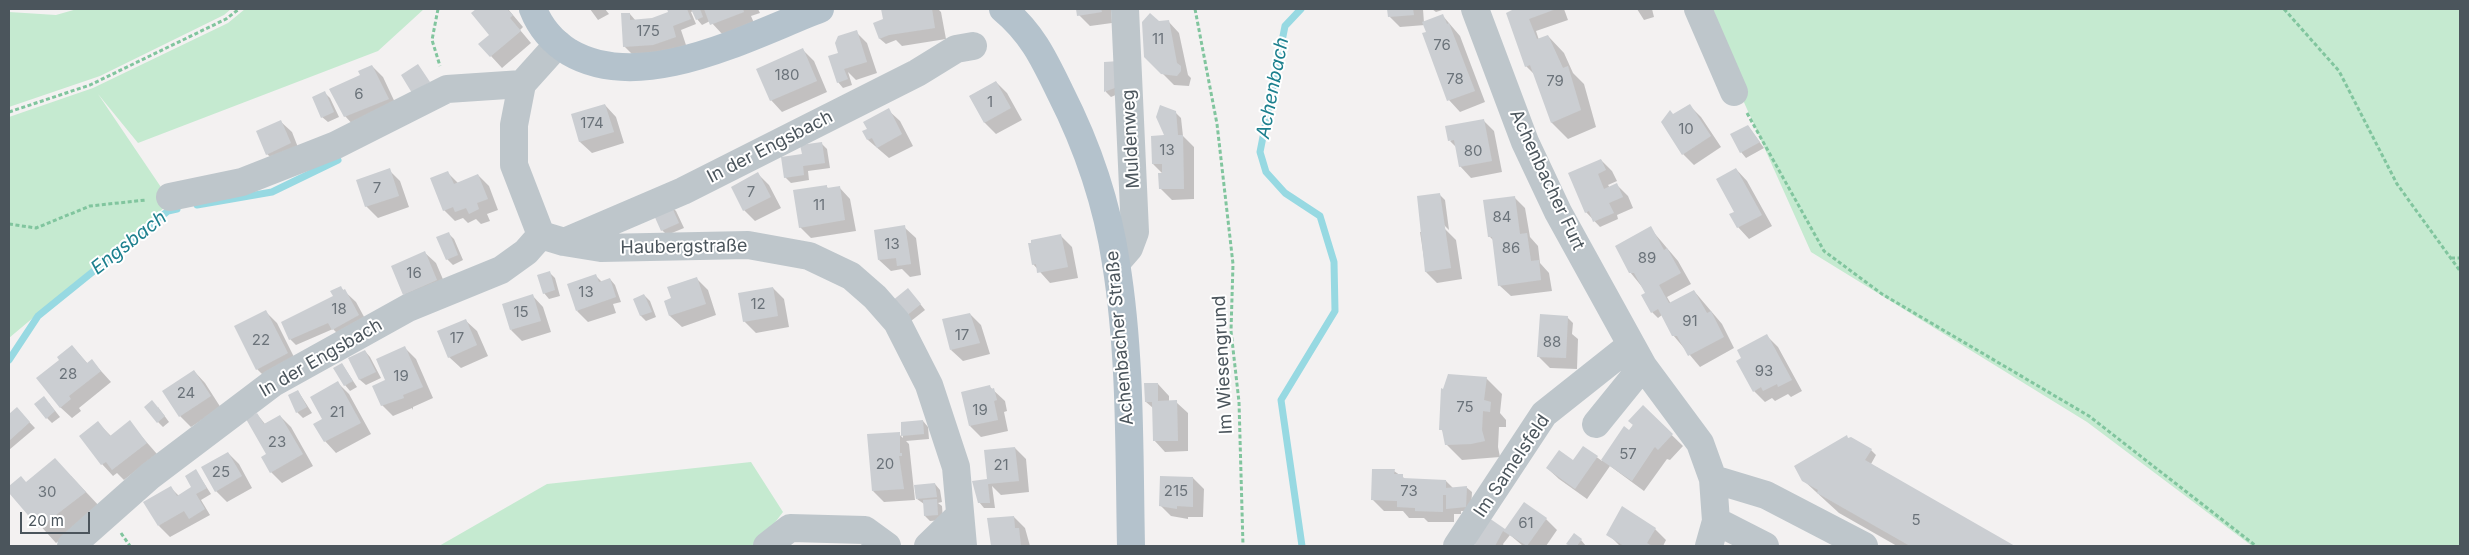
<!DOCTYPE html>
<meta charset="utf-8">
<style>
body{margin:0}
#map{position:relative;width:2469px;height:555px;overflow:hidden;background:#f3f1f1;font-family:Inter,sans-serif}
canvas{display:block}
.frame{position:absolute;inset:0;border:10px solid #4b555c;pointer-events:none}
.scale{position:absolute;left:20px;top:512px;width:70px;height:22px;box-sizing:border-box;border:2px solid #4b555c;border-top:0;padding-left:6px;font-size:15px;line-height:18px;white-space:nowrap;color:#4b555c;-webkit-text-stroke:4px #fff;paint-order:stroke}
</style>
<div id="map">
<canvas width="2469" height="555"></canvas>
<div class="frame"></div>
<div class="scale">20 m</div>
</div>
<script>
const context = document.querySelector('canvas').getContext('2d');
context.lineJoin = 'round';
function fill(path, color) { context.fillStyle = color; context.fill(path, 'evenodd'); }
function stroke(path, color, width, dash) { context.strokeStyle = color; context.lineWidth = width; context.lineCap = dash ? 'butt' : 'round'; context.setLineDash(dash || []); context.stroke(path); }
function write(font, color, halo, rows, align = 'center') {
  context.font = font + ' Inter,sans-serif'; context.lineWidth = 4; context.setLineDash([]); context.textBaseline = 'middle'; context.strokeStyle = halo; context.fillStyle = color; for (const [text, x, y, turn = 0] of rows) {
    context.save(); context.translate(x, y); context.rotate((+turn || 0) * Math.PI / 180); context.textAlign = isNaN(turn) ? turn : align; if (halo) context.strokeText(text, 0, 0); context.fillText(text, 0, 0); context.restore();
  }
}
fill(new Path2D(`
 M77,9H231L224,15L100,76L9,107V12L56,15Z
 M245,9H424L378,51L138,143L98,94L171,202L9,338V117L93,88L228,23Z
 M1705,9H2460V546H2252L2087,422L1811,252L1721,51Z
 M751,462L783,512L757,546H439L547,484Z`), '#c5ead0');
fill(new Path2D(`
 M478,9H508L523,27L520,30L531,43L502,68L480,44L491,35L473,13Z
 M590,9H605L609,14L598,20Z
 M668,9H691L693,11L691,12L696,24L681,30L687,48L635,57L624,46L630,14L636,21L652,19L670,13Z
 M692,9H758L760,13L751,16L754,23L723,35L710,21L702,25L697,19Z
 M938,9L941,12L946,39L902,46L896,40L886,44L880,39L874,23L887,25L883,10Z
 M1078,9H1111L1112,23L1090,26L1079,15Z
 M1388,9H1423L1424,23L1443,16L1460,36L1485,102L1460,112L1449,100L1425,25L1400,27L1389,16Z
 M1432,9H1445L1436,12Z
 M1514,9H1564L1568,20L1536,31L1539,40L1548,36L1564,53L1573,73L1584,84L1596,127L1568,139L1552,123L1535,75L1526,66Z
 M1637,9H1652L1654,17L1644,20Z
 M1168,21L1179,33L1188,75L1191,78L1189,86L1174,85L1146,57L1159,22Z
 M856,32L867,43L877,73L856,80L848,72L852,85L843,88L838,82L840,54Z
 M803,50L814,61L827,92L782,112L771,100Z
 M1105,63L1125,91L1111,97L1106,92Z
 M372,66L383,77L399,111L356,128L345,116L362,76Z
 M996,82L1007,93L1022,120L996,134L985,123L970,96Z
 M325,93L330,98L339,117L328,122L322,117Z
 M605,105L616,117L624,143L592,153L580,142L572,115Z
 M1689,105L1701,117L1721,147L1694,165L1683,154L1674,115Z
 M888,110L900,121L913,146L889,158L868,140L869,129Z
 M1175,112L1181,118L1183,136L1194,147V199L1172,200L1160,188L1164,175L1153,164L1167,137Z
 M1483,120L1494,131L1502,172L1471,178L1460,166L1457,148L1450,141Z
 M280,121L292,132L301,155L279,165L267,154Z
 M1748,126L1764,148L1746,158L1741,152Z
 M821,143L827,149L830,168L808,171L809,180L791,183L785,177L803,155Z
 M1601,160L1612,171L1617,181L1608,185L1610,188L1617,185L1628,196L1633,208L1617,215L1618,219L1600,227L1586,212Z
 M1736,169L1747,181L1772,226L1749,239L1738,227Z
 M389,170L400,181L409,207L378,218L366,206Z
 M448,173L458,183L478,175L489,186L498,210L487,214L490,221L481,224L476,219L468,223L463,218L455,221L444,210Z
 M758,174L769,185L781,208L755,221L744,210Z
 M826,186L829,189L839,187L850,199L856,231L811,238L800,227Z
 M1439,194L1445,200L1449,230L1444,225V228L1456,240L1462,279L1437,283L1426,272L1420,232H1423Z
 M1514,197L1525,208L1530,237L1538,246L1540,263L1549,273L1552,291L1511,296L1499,285L1494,241L1490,237Z
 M671,206L676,211L684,228L667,235L662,230Z
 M904,227L916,238L921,275L910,277L902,269L891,271L879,260Z
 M1650,228L1678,261L1691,284L1667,297L1671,304L1694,291L1722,324L1734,348L1700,367L1673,335L1662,315L1658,318L1652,312L1643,295L1647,293L1630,272Z
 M448,233L454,239L463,260L453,265L447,259Z
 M1061,236L1072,247L1078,278L1050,283L1033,264Z
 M424,252L436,263L448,291L416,305L404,294Z
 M549,272L555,278L560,296L549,299L544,293Z
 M596,276L602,282L610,279L615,285L621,302L613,304L616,313L588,322L577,311Z
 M697,279L708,290L716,315L682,327L670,316L665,301L672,299Z
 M340,287L356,302L369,326L344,340L333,329L296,345L290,339L334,297Z
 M773,288L784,299L789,327L756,333L744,321Z
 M532,295L543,307L551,332L522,341L511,330Z
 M644,295L650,301L656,317L646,321L641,316L634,299Z
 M913,295L925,310L911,321L906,316Z
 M266,312L277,323L298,365L268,380L257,369Z
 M970,314L981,325L990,354L963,361L951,350Z
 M1567,317L1573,323L1572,334L1578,339L1577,369L1550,368L1539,357Z
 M465,320L477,331L488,356L461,368L449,357Z
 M1767,336L1778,347L1802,391L1791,397L1788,394L1775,401L1772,398L1765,402L1754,391Z
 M72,346L88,364L92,361L111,382L79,408L81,411L72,418L60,407L61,360Z
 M405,348L416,359L433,398L413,407V410L412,408L393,416L382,405L387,380Z
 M365,351L370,357L381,378L366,385L360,380L349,359Z
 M342,364L357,387L350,391L345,385Z
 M194,371L205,383L221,408L191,427L180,416Z
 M1486,378L1502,394L1500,413L1506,420V427H1499L1498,447L1500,457L1462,460L1446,444L1444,433L1441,429Z
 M338,383L349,394L371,434L336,453L325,441L324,419Z
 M1158,384L1169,396V402H1176L1188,413V451L1165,452L1154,440L1153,408L1146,402Z
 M990,387L1005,401L1007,411L1004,412L1008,431L981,437L970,426Z
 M298,391L312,413L303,418L297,412Z
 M49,403L60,417L52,423L47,418Z
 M158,407L169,422L163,427L158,422Z
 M1643,407L1683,446L1670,460L1667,459L1644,491L1610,466L1587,499L1559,479L1547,468L1573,462L1583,447L1602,461L1625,428L1629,432Z
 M17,409L35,428L9,450V416Z
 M257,414L265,424L280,416L291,427L313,466L282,483L271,472Z
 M923,421L928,427L929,439L906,441L909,444L915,500L884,502L873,491L898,433L903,438L902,423Z
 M129,422L157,454L124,480L117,473L113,476L102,464L81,436L98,423L111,436Z
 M1849,440L1871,450L1876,455L1871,464L2012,546H1897L1839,513L1803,480Z
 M1015,448L1026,459L1029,492L1001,495L992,486L995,508H984L979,502L986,480Z
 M228,453L239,464L252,488L227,502L216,491Z
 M196,471L211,494L201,500L210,515L170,537L159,526L171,488L179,496L192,488Z
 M1394,471L1407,480L1446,481L1453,488L1466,487L1472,492L1471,511H1461V514H1454V522H1428L1424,518H1409L1403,511H1384L1372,499Z
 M71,476L101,508L56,543L9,491V488L21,478L26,483Z
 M1193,478L1204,489L1203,517H1188V519L1171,516L1160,505Z
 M935,484L940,490L942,502L938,503L942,506L943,520L930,521L925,516L924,504L917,499Z
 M1014,517L1025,528L1030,546H992V534Z
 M1546,519L1557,530L1546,546H1523L1510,535L1503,544L1504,546H1477L1473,542L1490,520L1505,530Z
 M1655,529L1666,540L1663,546H1620L1608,534Z
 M1581,540L1586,546H1570L1568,544Z`), '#0003');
stroke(new Path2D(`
 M1301,9L1285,26L1260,152L1266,172L1285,193L1320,216L1334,262L1335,311L1281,400L1302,546
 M197,205L272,192L338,160
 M9,360L38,316L168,211L177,209`), '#97d9e2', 7);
fill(new Path2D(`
 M476,9H507L513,15L510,18L521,31L490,57L478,44L489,35L471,13Z
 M667,9H687L691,19L673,26L676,37L653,45L623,47L621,13H630V20L652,18L668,12Z
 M691,9H700L703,17L696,20Z
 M704,9H743L744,12L710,25Z
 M881,9H932L935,28L889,35L879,39L873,23L883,19Z
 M1076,9H1101L1102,12L1077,16Z
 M1387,9H1413L1414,15L1388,17Z
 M1514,9H1556L1529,19L1537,39L1548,35L1563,68L1568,66L1581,110L1551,123L1530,65L1525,67L1506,13Z
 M1150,13L1159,21L1169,20L1177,63L1181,66V71L1177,76L1161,74L1144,57L1142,22Z
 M1443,14L1447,24L1449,23L1475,91L1447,101L1422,33L1426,32L1422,22Z
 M857,30L867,62L844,69L848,79L837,83L828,56L838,53L835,43L838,36Z
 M803,48L817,81L770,101L756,69Z
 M1120,61V86L1104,92V62Z
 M418,64L430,82L412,93L401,75Z
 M372,65L389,99L344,117L329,89L360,75L358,71Z
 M996,81L1011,108L984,123L969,96Z
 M325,91L334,112L321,118L312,97Z
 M605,104L614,132L579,142L571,114Z
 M1690,104L1711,136L1682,155L1661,122L1670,110L1673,114Z
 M1160,105L1176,111L1178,135H1183L1184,189H1159L1158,173H1162V164H1152L1151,136L1164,135L1156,117Z
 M889,108L902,134L877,148L872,138L867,140L862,131L867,129L863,122Z
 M1484,119L1492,161L1459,167L1454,140L1448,141L1445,126Z
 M281,120L291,143L266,155L256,131Z
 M1748,125L1760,142L1740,153L1730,134Z
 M822,142L825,163L803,166L804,175L784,178L781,157L802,154L800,145Z
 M1601,159L1606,170L1598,174L1604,189L1617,183L1623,197L1609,203L1614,213L1593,222L1589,211L1585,213L1568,173Z
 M390,168L399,196L365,207L356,180Z
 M1736,168L1762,215L1737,228L1729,214L1734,212L1716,179Z
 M448,171L454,184L478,174L488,199L477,203L479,209L469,214L466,208L455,212L453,207L443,211L430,178Z
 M758,172L771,197L743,211L731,187Z
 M827,185V188L840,186L845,220L799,228L793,190Z
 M1440,193L1451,268L1425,272L1417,196Z
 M1515,196L1520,234L1527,233L1531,261L1539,260L1541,280L1498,286L1492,237H1488L1483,200Z
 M671,205L679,223L661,231L653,213Z
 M905,225L911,264L897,266L896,258L878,260L874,230Z
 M1651,226L1664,250L1667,248L1681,273L1659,285L1669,303L1694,290L1707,313L1711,311L1724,337L1688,356L1677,336H1672L1658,309L1651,313L1641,295L1645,293L1634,273H1629L1615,246Z
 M449,232L458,255L446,260L436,237Z
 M1061,234L1068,267L1037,273L1036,264L1032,265L1028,243H1031V240Z
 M425,251L437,280L403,295L391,266Z
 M550,271L555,290L543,294L537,275Z
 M596,274L599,282L610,278L616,297L576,311L567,284Z
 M697,277L706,304L669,316L664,301L671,298L667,287Z
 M341,286L343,290L345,289L359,315L332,330L328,323L289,340L281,322L333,296L330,291Z
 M773,287L778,316L743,322L738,293Z
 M908,288L921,304L905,317L892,301Z
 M533,294L541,321L510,330L502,304Z
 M644,294L652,312L640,316L633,299Z
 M266,310L288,353L256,370L234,326Z
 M970,313L980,343L950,350L942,319Z
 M1540,314L1568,316L1566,358L1537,357Z
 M466,319L477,345L448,358L437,331Z
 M1767,334L1792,380L1778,387L1777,384L1763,391L1761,387L1753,392L1736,361L1741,358L1737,350Z
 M72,345L87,363L92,359L101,371L69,396L71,399L60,408L36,378L59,360L57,357Z
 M405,346L423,387L403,395L404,398L381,406L372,386L385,380L376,359Z
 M365,350L376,372L359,380L348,358Z
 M342,363L353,381L344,386L333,368Z
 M194,370L211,396L179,417L162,391Z
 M1448,374L1487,377L1484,400L1491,402L1490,412L1483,411L1482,430L1485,441L1471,444L1445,445L1442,430H1439L1441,388L1443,389Z
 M338,381L361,423L324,442L313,424L322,419L310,397Z
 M1144,383H1158V401L1177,400L1178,441H1153L1152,402H1145Z
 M990,385L991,389L994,388L997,400L994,401L998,420L969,426L961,392Z
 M298,390L307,407L296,413L288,395Z
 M44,396L55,411L46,419L34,404Z
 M152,400L165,416L157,423L144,407Z
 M1643,405L1673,434L1658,450L1655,447L1654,448L1632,481L1601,460L1624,426L1629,430L1633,425L1628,421Z
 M17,407L30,422L9,441V414Z
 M257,413L264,424L280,415L303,454L270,473L261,457L266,454L246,419Z
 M130,420L147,443L112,470L106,462L101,465L79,436L98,421L110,436Z
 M923,420L924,434L901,436V422Z
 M900,432V453H902V456H899L904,489L872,491L867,434Z
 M1847,435L1848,438L1851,437L1872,449L1865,460L2015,546H1910L1817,493L1818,490L1802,481L1794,466Z
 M1583,446L1598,456L1575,489L1546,468L1559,450L1573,460Z
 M1015,447L1019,481L988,484L990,503H978L972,481L987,479L984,450Z
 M228,452L242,476L215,492L201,467Z
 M55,458L86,492L39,528L9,493V486L21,476L26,482Z
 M196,469L207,488L196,494L205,509L189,519L184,511L158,526L143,502L171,486L177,496L191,487L185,476Z
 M1372,469H1395L1394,474H1403V478L1446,480V488L1467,486L1466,507L1446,509V495H1443V512L1415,511V508L1397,507V501L1371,500Z
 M1160,476L1193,477V507L1177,506V509L1159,506Z
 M935,483L937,497L916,499L914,485Z
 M937,499L938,515L924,516L923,500Z
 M1524,502L1547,518L1527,546L1503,531L1495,546H1477L1472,542L1489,518L1505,529Z
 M1622,506L1656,528L1647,543L1652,546H1624L1606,535Z
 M1014,516L1015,528H1019L1021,546H991L987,518Z
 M1574,533L1582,539L1577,546H1570L1566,544Z`), '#cbced2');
stroke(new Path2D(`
 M438,9L432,40L440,66
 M1195,9L1217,124L1233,264L1231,331L1239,402L1243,546
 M2284,9L2339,71L2397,184L2460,271
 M9,112L90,85L226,19L239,9
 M1747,113L1824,251L1882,294L2089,416L2256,546
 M9,224L36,228L90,206L146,200
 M2451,258H2460
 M121,533L130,546`), '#81c59e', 3, [4, 2.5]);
stroke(new Path2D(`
 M1475,9L1525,142L1558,212L1643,366L1700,443L1713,479L1716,521L1709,546
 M1698,9L1734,92
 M558,44L522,84L514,125V165L541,235L564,242L601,248L748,245L809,256L851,276L875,297L897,322L929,385L956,467L963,546
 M170,197L242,182L336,145L447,89L522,84
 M564,242L683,191L917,73L956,49L973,46
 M1116,263L1129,248L1135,232L1125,9
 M1596,424L1643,366
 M1713,479L1766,495L1864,546
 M1716,521L1765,546
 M71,546L150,476L273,383L408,308L501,270L526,252L541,235
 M767,546L790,528L865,530L887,546
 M928,546L960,515
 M1457,546L1544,414L1631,345`), '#bec6cb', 28);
stroke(new Path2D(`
 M533,9C540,27 553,42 569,52C642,95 749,36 820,9
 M1003,9C1032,33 1044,59 1060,92C1087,145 1107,204 1116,263C1131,356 1129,452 1131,546`), '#b4c2cc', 28);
write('15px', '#6b737a', null, [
 ["175",648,31],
 ["11",1158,39],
 ["76",1442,45],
 ["180",787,75],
 ["78",1455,79],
 ["79",1555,81],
 ["6",359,94],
 ["1",990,102],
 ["174",592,123],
 ["10",1686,129],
 ["13",1167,150],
 ["80",1473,151],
 ["7",377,188],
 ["7",751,192],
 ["11",819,205],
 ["84",1502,217],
 ["13",892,244],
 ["86",1511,248],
 ["89",1647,258],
 ["16",414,273],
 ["13",586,292],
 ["12",758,304],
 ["18",339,309],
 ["15",521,312],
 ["91",1690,321],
 ["17",962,335],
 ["17",457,338],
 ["22",261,340],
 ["88",1552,342],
 ["93",1764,371],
 ["28",68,374],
 ["19",401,376],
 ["24",186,393],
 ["75",1465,407],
 ["19",980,410],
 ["21",337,412],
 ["23",277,442],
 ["57",1628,454],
 ["20",885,464],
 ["21",1001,465],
 ["25",221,472],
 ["215",1176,491],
 ["73",1409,491],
 ["30",47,492],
 ["5",1916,520],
 ["61",1526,523]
]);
write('18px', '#4b555c', '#fff', [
 ["Muldenweg",1131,139,-93],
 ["In der Engsbach",770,147,-27],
 ["Achenbacher Furt",1547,180,65],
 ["Haubergstraße",684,247,-1],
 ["Achenbacher Straße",1120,338,-95],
 ["In der Engsbach",321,358,-30],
 ["Im Wiesengrund",1223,365,-93],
 ["Im Samelsfeld",1512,466,-56]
]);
write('italic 19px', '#1d808e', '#fff', [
 ["Achenbach",1273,88,-79],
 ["Engsbach",129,243,-38]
]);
</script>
